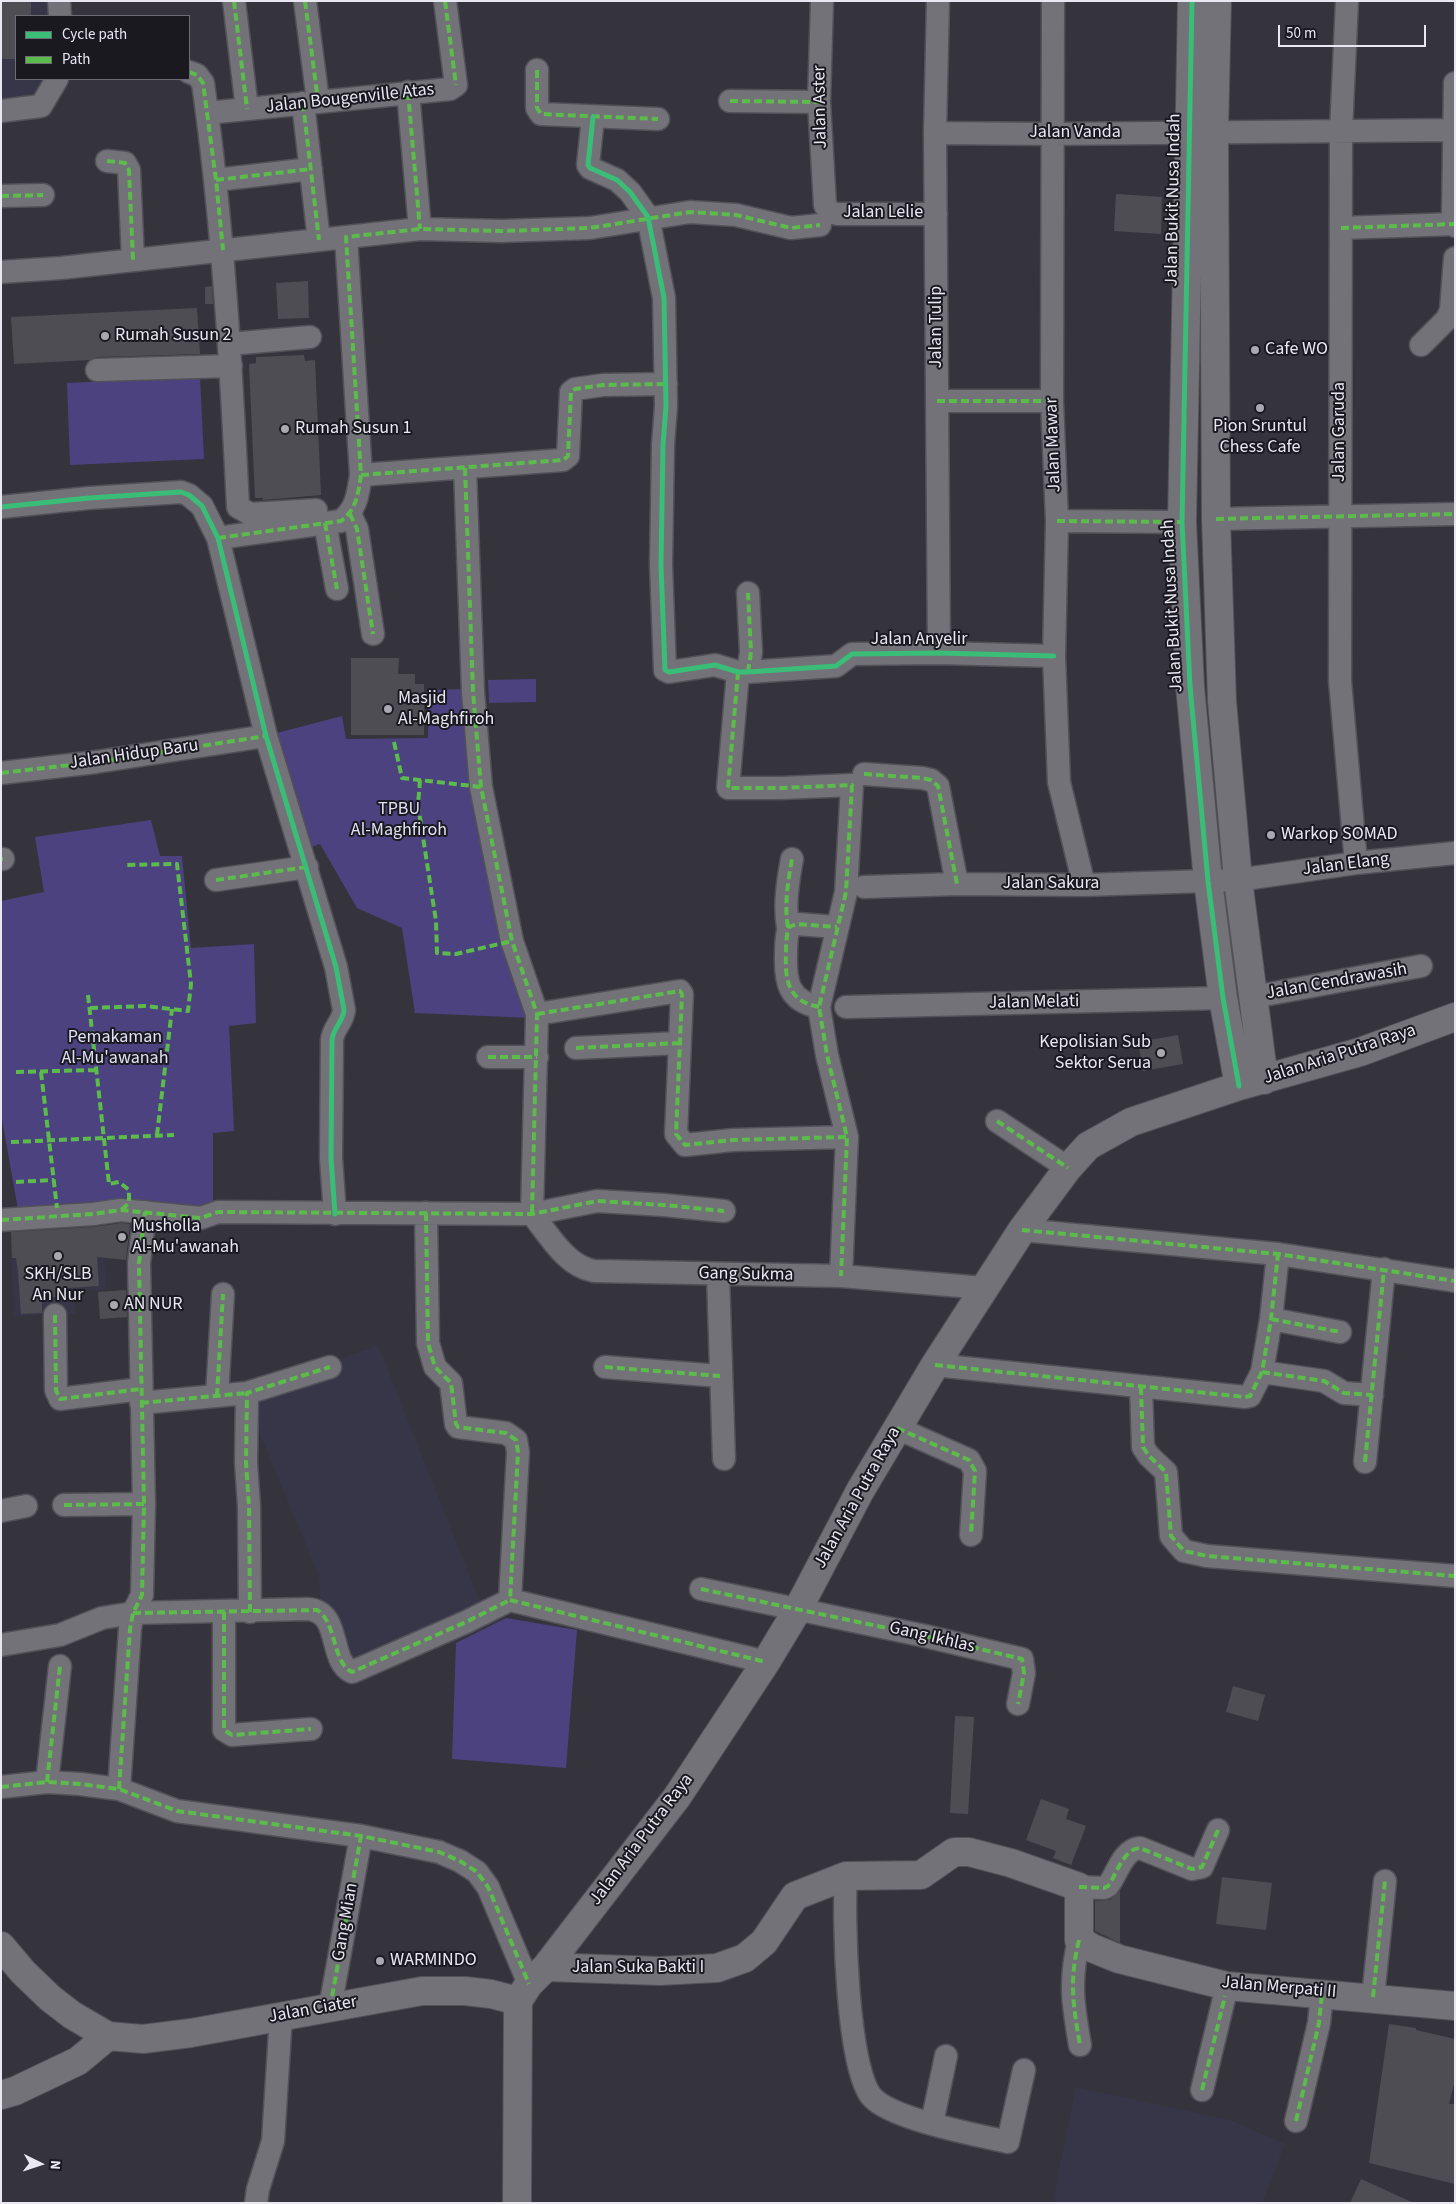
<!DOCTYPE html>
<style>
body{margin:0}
#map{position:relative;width:1456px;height:2204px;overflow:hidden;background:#35343c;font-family:"Source Sans 3",sans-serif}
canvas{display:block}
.frame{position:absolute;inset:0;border:2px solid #e9e8f2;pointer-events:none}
.legend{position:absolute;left:15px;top:15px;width:175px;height:65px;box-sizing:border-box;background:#1a1920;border:1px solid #6d6c74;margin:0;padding:6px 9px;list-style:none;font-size:15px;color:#e9e8f2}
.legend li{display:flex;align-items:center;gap:10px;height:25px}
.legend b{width:25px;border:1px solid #6d6c74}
.north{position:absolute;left:15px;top:2139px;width:50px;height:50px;-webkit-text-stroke:4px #1a1920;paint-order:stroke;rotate:94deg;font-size:14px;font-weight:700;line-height:20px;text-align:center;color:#e9e8f2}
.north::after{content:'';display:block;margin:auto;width:18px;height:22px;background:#e9e8f2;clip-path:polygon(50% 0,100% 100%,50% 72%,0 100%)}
.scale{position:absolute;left:1278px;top:25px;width:148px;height:22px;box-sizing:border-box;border:2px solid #e9e8f2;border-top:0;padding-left:6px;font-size:15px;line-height:18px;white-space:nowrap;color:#e9e8f2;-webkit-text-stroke:4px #1a1920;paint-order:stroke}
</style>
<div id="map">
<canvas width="1456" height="2204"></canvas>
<div class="frame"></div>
<ul class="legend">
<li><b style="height:6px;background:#3abd76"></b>Cycle path</li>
<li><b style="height:6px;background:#5cbc4b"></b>Path</li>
</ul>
<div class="north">N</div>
<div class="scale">50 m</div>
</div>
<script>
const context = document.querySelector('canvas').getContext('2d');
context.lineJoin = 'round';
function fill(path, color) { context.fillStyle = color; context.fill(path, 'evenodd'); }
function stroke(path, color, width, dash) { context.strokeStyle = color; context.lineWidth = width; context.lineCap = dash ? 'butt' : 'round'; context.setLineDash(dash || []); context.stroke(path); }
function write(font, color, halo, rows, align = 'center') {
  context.font = font + ' "Source Sans 3",sans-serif'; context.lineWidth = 4; context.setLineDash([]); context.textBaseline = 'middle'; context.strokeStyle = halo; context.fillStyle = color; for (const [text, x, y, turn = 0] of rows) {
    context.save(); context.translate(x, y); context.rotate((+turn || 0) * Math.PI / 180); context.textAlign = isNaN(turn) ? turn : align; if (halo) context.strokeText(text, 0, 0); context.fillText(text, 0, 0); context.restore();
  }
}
fill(new Path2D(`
 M1,1H51L52,16H16V79H49L32,98L1,99Z
 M102,1217L106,1290L74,1292L75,1314L14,1316L10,1222Z
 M378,1345L485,1614L346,1671L320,1604L319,1576L244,1395Z
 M1076,2087L1230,2120L1285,2144L1262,2203H1059L1053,2200Z`), '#373648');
fill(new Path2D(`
 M200,377L204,459L70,465L67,383Z
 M536,679V702L489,703L488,680Z
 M465,689L531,1018L415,1013L402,928L357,908L320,844L306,849L273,734L342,716L346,739L428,738L429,690Z
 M151,820L160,856H182L191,948L254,944L256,1023L229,1026L234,1131L213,1133V1211L19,1215L1,1114V901L44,892L35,837Z
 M506,1618L577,1630L566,1768L452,1759L456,1643Z`), '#4b427f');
fill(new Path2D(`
 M1,1H31V16H16V59H1Z
 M1116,194L1162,197L1161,234L1114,231Z
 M308,281L309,318L278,319L276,283Z
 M212,286L213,304H205V287Z
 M197,308L200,354L97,357L89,360L14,364L11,317Z
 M304,355L305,361L315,360L321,495L263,500V498H255L249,364L256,363V357Z
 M351,658H399L398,674H415V684H424V735H351Z
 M1178,1035L1183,1064L1143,1071L1138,1042Z
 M121,1223L130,1224L126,1260L97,1257L99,1286L67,1288L68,1296L42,1298V1313L21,1314L18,1272L16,1258H12L11,1232L94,1227Z
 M126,1290L127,1317L100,1319L98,1292Z
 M1233,1686L1265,1695L1258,1721L1226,1712Z
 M955,1716L974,1717L968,1814L950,1813Z
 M1041,1799L1069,1809L1066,1819L1086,1826L1071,1865L1053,1858L1056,1851L1026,1840Z
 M1222,1877L1272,1883L1266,1930L1216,1924Z
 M1120,1891V1943L1095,1931V1901L1110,1900Z
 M1389,2024L1416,2028V2030L1455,2039V2080L1449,2104H1455V2184L1369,2163Z
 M1361,2179L1414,2203H1350Z`), '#4e4d54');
const street = new Path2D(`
 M59,1L60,16
 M234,1L247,109
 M305,1L318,101
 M822,1L819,102L825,205L830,212L837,214H936
 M938,1L935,133L939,653
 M1053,1L1052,401L1057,521L1054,656L1059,782L1084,885
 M1347,1L1341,131L1340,681L1356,863
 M537,70V108L541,114L658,119
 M189,72L197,75L203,83C223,224 231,365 238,507L250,514L316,510
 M1455,83L1453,215L1455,226
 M408,92L420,229
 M730,101L819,102
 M303,103L319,240
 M1,111L41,106L57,79
 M207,113L450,89L456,85L445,1
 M593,117L588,165L590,168L617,180L630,192L648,217L664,298L666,406L663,445L661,565L665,670L669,672L715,665L738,672H748L836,666L852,654L939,653L1054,656
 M935,133L1052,134L1453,130
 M107,161L125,163L129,170L133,260
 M216,180L311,169
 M1,196L43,195
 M1341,228L1455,224
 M1,272L61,268L420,229L502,231L590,228L690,212L736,215L791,228L820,225
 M229,344L310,337
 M1421,345L1447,319L1451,310L1455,258
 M97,370L231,366
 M937,401H1052
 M465,468L473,692L481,787L512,941L537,1014L532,1214
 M361,475L563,460L568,456L571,392L575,389L603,385L666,384
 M1,507L89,498L181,492L189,495L202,506L218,538L266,736L336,967L344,1010C343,1022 333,1028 332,1040L331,1158L335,1214
 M350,514L357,529L373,634
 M1216,519L1455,514
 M1057,521L1182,522
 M325,523L337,589
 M218,538L341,521C357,509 358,493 361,475L346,237
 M738,672L728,788H781L852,785L846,892L819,1007L827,1055L847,1137L841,1276
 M748,672L751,652L748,593
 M1,773L96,762L266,736
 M864,774L922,778L931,780L938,786L957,884
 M1,859H3
 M216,880L307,867
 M864,887L957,884L1084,885L1238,880L1356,863L1455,853
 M788,927C784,905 788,881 792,859
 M1253,997L1421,966
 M819,1007C788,1001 785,981 786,954C786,945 786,936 789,927L797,924L837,927
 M846,1007L1223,998
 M537,1014L680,991L682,994L676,1134L685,1145L733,1140L847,1137
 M576,1048L680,1043
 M488,1057H537
 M997,1121L1068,1168
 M426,1213L428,1343L435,1367L451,1383L456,1424L458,1427L506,1433L516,1440L518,1452L510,1600
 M532,1214C549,1235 566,1266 594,1271L841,1276L984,1288
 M1,1220L93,1214L121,1210L201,1218L218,1212L532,1214L597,1201L664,1205L724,1211
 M1022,1230L1278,1254L1455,1281
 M718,1275L724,1459
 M55,1315L56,1390L60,1399L141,1389
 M1271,1319L1340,1332
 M935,1365L1245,1397L1250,1396L1262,1372L1271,1319L1278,1254
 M605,1367L720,1376
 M1262,1372L1324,1381L1344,1393L1372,1395
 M1141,1387L1143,1447L1149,1456L1166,1472L1171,1536L1184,1551L1207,1556L1455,1576
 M217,1396L223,1294
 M141,1403L247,1393
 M897,1428L969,1460L975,1471L971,1535
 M1365,1462L1384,1269
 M64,1505L144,1504
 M1,1511L26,1506
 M701,1589L925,1636L1022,1659L1024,1673L1018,1704
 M510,1600L766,1662
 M224,1612V1730L232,1735L311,1729
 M250,1612L249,1506L246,1463L247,1393L330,1367
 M1,1645L60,1635L102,1618L133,1613L308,1609C342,1612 328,1661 352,1672L466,1622L510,1600
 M47,1782L60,1666
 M1,1787L47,1782L80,1784L119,1789L177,1811L361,1836L439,1852L460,1861L477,1872L488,1887L529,1984
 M119,1789L130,1629L133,1613L142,1595L144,1504L139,1263L145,1212
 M846,1876C843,1917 847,2069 872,2097C891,2119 977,2135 1008,2142L1024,2070
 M1079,1887L1104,1888L1108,1886C1117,1874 1123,1849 1140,1848L1192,1869L1202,1867L1218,1830
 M1079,1940C1069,1981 1073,2005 1080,2045
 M1373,1997L1385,1881
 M330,2008L361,1836
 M1202,2090L1227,1986
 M1296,2121L1319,2023L1322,1993
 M932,2123L946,2056
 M256,2203L258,2189L273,2141L281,2016`);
const secondary = new Path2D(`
 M1192,1L1182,522L1190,686L1208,881L1223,998L1239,1086
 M1217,1L1214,132L1216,519L1222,701L1238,880L1264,1080
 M1,1946L23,1972L50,1998L72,2015L108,2036L143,2039L191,2033L422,1991H465L491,1994L518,2001
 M546,1967L660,1971L717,1968L745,1958L764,1942L795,1896L846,1876L921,1875L954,1852H969L1011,1863L1079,1887V1940L1092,1948L1119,1959L1227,1986L1455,2006
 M1,2095L15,2091L78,2061L108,2036
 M517,2203L518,2001L529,1984L546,1967L677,1797L766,1662L798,1609L860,1491L935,1365L1022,1230L1068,1168L1088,1146L1131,1122L1239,1086L1360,1052L1455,1017`);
stroke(street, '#525158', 25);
stroke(secondary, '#525158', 30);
stroke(street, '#727278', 22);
stroke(secondary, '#727278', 28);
stroke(new Path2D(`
 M234,1L247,109
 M305,1L318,101
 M445,1L456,85
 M537,70V108L541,114L658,119
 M189,72L197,75L203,83L216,180L223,250
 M408,92L420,229
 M730,101L819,102
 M303,103L319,240
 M107,161L125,163L129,170L133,260
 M216,180L311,169
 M1,196L43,195
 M1341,228L1455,224
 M937,401H1052
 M465,468L473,692L481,787L512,941L537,1014L532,1214
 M361,475L563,460L568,456L571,392L575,389L603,385L666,384
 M350,514L357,529L373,634
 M1216,519L1455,514
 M1057,521L1182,522
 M325,523L337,589
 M218,538L341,521C357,509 358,493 361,475L346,237L420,229L502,231L590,228L690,212L736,215L791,228L820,225
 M738,672L728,788H781L852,785L846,892L819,1007L827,1055L847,1137L841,1276
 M748,672L751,652L748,593
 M394,742L402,778L481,787
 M1,773L96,762L266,736
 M864,774L922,778L931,780L938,786L957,884
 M420,780L418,805L436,921L437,953L456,954L512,941
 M1,859H3
 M216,880L307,867
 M788,927C784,905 788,881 792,859
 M88,995L109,1184L119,1182L129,1190V1203L121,1210
 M819,1007C788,1001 785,981 786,954C786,945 786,936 789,927L797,924L837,927
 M90,1008L145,1006L188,1011L191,984L177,864L127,865
 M537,1014L680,991L682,994L676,1134L685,1145L733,1140L847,1137
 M576,1048L680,1043
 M488,1057H537
 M16,1072L97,1070
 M41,1072L57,1208
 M997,1121L1068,1168
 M157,1135L172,1009
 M11,1142L174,1135
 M16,1182L54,1180
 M426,1213L428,1343L435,1367L451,1383L456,1424L458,1427L506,1433L516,1440L518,1452L510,1600
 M1,1220L93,1214L121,1210L201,1218L218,1212L532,1214L597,1201L664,1205L724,1211
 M1022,1230L1278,1254L1455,1281
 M55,1315L56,1390L60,1399L141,1389
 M1271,1319L1340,1332
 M935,1365L1245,1397L1250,1396L1262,1372L1271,1319L1278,1254
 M605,1367L720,1376
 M1262,1372L1324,1381L1344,1393L1372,1395
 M1141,1387L1143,1447L1149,1456L1166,1472L1171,1536L1184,1551L1207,1556L1455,1576
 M217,1396L223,1294
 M141,1403L247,1393
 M897,1428L969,1460L975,1471L971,1535
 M1365,1462L1384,1269
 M64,1505L144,1504
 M701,1589L925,1636L1022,1659L1024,1673L1018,1704
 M510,1600L766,1662
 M224,1612V1730L232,1735L311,1729
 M250,1612L249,1506L246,1463L247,1393L330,1367
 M133,1613L317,1610C337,1622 332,1663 352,1672L466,1622L510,1600
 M47,1782L60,1666
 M1,1787L47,1782L80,1784L119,1789L177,1811L361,1836L439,1852L460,1861L477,1872L488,1887L529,1984
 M119,1789L130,1629L133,1613L142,1595L144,1504L139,1263L145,1212
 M1079,1887L1104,1888L1108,1886C1117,1874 1123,1849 1140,1848L1192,1869L1202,1867L1218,1830
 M1079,1940C1069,1981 1073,2005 1080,2045
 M1373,1997L1385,1881
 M330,2008L361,1836
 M1202,2090L1225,1996
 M1296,2121L1319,2023L1322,1993`), '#5cbc4b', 4, [8, 4]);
stroke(new Path2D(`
 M1192,1L1182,522L1190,686L1208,881L1223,998L1239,1086
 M593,117L588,165L590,168L617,180L630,192L648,217L664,298L666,406L663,445L661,565L665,670L669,672L715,665L738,672H748L836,666L852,654L939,653L1054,656
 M1,507L89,498L181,492L189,495L202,506L218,538L266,736L336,967L344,1010C343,1022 333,1028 332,1040L331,1158L335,1214`), '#3abd76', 5);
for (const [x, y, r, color] of [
 [105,336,5,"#aaa9b2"],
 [1255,350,5,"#aaa9b2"],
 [1260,408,5,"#aaa9b2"],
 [285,429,5,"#aaa9b2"],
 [388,709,5,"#aaa9b2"],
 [1271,835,5,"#aaa9b2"],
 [1161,1053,5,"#aaa9b2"],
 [122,1237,5,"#aaa9b2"],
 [58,1256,5,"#aaa9b2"],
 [114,1305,5,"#aaa9b2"],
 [380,1961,5,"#aaa9b2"]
]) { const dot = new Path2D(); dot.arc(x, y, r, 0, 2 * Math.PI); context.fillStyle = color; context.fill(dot); stroke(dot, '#1a1920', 2); }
write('18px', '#e9e8f2', '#1a1920', [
 ["Jalan Bougenville Atas",350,99,-6],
 ["Jalan Aster",821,107,-91],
 ["Jalan Vanda",1075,133],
 ["Jalan Bukit Nusa Indah",1174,200,-89],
 ["Jalan Lelie",883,213],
 ["Jalan Tulip",937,327,-90],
 ["Jalan Garuda",1340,432,-90],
 ["Jalan Mawar",1054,445,-92],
 ["Jalan Bukit Nusa Indah",1173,606,-93],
 ["Jalan Anyelir",919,640],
 ["Jalan Hidup Baru",134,755,-8],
 ["Jalan Elang",1346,865,-7],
 ["Jalan Sakura",1051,884],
 ["Jalan Cendrawasih",1337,982,-10],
 ["Jalan Melati",1034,1003,-1],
 ["Jalan Aria Putra Raya",1340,1055,-18],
 ["Gang Sukma",746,1275,1],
 ["Jalan Aria Putra Raya",858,1498,-61],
 ["Gang Ikhlas",932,1638,13],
 ["Jalan Aria Putra Raya",642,1840,-53],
 ["Gang Mian",346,1922,-80],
 ["Jalan Suka Bakti I",638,1968],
 ["Jalan Merpati II",1279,1988,5],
 ["Jalan Ciater",313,2010,-10]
]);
write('18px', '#e9e8f2', '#1a1920', [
 ["Rumah Susun 2",115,336],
 ["Cafe WO",1265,350],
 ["Pion Sruntul",1260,427,"center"],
 ["Chess Cafe",1260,448,"center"],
 ["Rumah Susun 1",295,429],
 ["Masjid",398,699],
 ["Al-Maghfiroh",398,720],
 ["Warkop SOMAD",1281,835],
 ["Kepolisian Sub",1151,1043,"right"],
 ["Sektor Serua",1151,1064,"right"],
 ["Musholla",132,1227],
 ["Al-Mu'awanah",132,1248],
 ["SKH/SLB",58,1275,"center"],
 ["An Nur",58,1296,"center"],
 ["AN NUR",124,1305],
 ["WARMINDO",390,1961]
], 'left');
write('18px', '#e1e0f5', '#1a1920', [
 ["TPBU",399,810],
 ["Al-Maghfiroh",399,831],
 ["Pemakaman",115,1038],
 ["Al-Mu'awanah",115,1059]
]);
</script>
